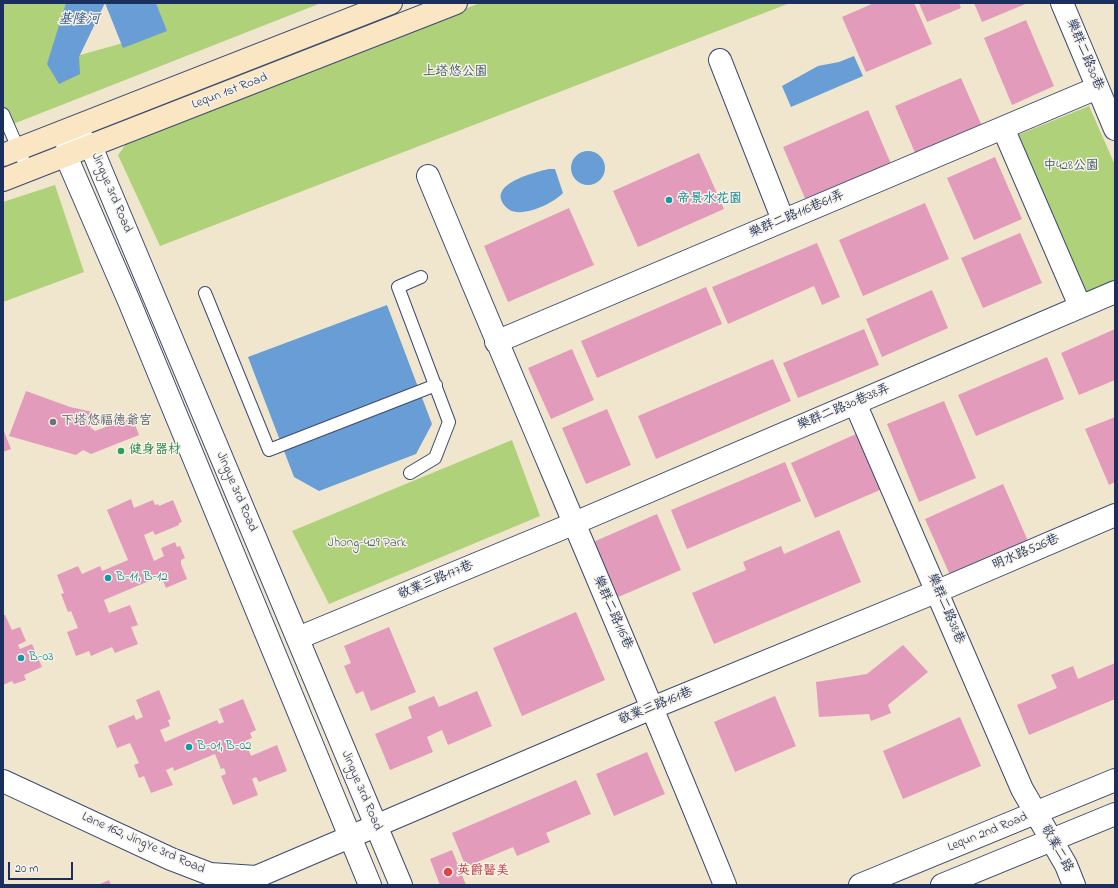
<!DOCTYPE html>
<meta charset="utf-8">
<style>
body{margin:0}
#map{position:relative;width:1118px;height:888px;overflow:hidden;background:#f0e6cd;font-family:"Indie Flower",sans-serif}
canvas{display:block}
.frame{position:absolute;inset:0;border:4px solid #1b2f5e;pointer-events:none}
.scale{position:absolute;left:8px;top:862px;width:65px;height:18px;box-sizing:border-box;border:2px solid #1b2f5e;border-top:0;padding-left:5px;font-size:12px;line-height:14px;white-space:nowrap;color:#1b2f5e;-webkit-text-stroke:3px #f7f3e8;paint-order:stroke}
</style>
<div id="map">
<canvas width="1118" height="888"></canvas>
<div class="frame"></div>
<div class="scale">20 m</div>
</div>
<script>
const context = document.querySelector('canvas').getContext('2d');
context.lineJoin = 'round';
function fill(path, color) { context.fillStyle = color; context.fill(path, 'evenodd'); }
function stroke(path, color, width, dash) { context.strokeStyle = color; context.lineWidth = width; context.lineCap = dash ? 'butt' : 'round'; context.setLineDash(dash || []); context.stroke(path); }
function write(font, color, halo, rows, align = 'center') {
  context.font = font + ' "Indie Flower","LXGW WenKai TC",sans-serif'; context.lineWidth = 3; context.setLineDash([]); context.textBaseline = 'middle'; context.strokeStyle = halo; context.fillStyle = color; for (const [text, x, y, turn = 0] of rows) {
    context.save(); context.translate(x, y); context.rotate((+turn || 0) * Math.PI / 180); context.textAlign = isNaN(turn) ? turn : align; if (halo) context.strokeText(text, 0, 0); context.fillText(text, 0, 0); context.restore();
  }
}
fill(new Path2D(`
 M3,3H67L48,64L166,31L156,3H321L3,128Z
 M480,3H790L160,246L118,155L129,140Z
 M1089,106L1115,165V285L1082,299L1013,137Z
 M55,185L84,272L3,302V202Z
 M512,440L540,516L329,604L292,531Z`), '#afd179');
fill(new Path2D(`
 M66,3H156L167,31L123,48L105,3L79,57L80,74L59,84L47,64Z
 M854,56L863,76L791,107L782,86L818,66L839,62Z
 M571 168a17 17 0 1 1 34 0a17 17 0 1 1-34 0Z
 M549,169H555L563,193C554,203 520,220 507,208C483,185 535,172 549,169Z
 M387,305L432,424L416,454L319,491L294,477L248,357Z`), '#699dd5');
fill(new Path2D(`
 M874,3H914L932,44L866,72L842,17Z
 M919,3H959L961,8L927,22Z
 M974,3H1028L982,22Z
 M1026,20L1054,86L1012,105L984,38Z
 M961,78L985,133L919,162L895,106Z
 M868,110L892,166L807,203L783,147Z
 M699,153L724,209L638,247L613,191Z
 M995,157L1022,219L974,240L947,178Z
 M925,203L949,259L863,296L839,240Z
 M569,208L594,265L508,302L484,246Z
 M1020,233L1042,283L983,308L961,258Z
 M817,243L840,297L822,305L814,286L728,324L712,287Z
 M706,287L722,324L597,378L581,341Z
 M932,290L948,328L882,357L866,319Z
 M864,329L879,365L798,398L783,363Z
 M1115,329V380L1079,395L1061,353Z
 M572,349L594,400L551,419L528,368Z
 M1047,357L1064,399L976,436L958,395Z
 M773,359L791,401L656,459L638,416Z
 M26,391L70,407L93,412L90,427L95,431L132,417L139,435L91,454L83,450L76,455L9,436Z
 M944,401L976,478L919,502L887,424Z
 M607,409L631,465L586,484L562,428Z
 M1115,417V482L1109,485L1085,429Z
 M3,429L11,449L3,452Z
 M856,434L880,490L815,518L791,463Z
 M785,462L801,501L687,549L671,510Z
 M1003,484L1028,541L950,575L925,519Z
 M131,499L134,508L153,500L155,505L158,504L159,506L173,500L182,522L179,523V525L155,535L153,531L144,535L154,561L164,556L161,548L175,542L177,547L180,546L185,558L181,560V564L187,579L166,588L161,576L104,600L109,613L130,605L138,625L131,627L138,644L115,653L112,647L91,656L89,651L76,656L67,632L78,628L71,611L68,612L61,594L64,593L57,575L78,566L82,574L100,566L102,571L128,560L107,510Z
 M657,514L681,570L616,598L591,543Z
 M839,530L861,582L714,644L692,593L746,570L743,562L781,546L784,554Z
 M576,612L605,680L522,716L493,648Z
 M3,615H5L12,630L20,627L26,641L18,645L20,649L32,644L42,667L24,675L26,680L14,684L12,681L3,685Z
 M389,627L416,692L371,711L363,691L356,694L344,666L351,663L344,646Z
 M903,645L928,672L888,705L891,713L871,721L869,714L819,717L816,682L867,674Z
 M1115,663V699L1029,735L1017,705L1057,688L1051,675L1073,666L1078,679Z
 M159,690L171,719L168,720L170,726L160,730L165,742L217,720L219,724L224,722L219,709L243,699L256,730L250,733L252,738L245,741L251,756L277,745L287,771L259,782L256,777L252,779L258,795L233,805L221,776L226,774L224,768L221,769L215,754L174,771L173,767L166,770L173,785L151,793L144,776L139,778L134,765L139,763L130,743L117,748L108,726L134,715L136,720L143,717L136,700Z
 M477,691L492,726L448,745L442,730L427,737L433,752L390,770L375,734L412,718L408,707L434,696L439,707Z
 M775,696L796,746L735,772L714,722Z
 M960,717L981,766L903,799L883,751Z
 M647,752L665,794L614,816L596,774Z
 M576,780L591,814L546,833L550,842L517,856L513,847L466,867L452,833Z
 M452,850L466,885H440L430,859Z
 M109,880L111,885H98Z`), '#e39bbb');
const service = new Path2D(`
 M3,114L28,171
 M205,293L269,450L436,385
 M410,473L435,458L449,422L398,287L421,277`);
const minor = new Path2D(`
 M1062,3L1115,129
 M720,60L783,220
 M1003,128L1080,306
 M428,176C526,413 629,648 725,885
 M496,342L1097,88
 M855,403L1022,789L1066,865L1074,885
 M298,638L556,531L1115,292
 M3,781L171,859L210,874L256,877L652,708L938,591L1115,515`);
const tertiary = new Path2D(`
 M76,134L91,146L100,168L401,885
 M69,136L66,156L129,301L370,885
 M860,885L1115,780
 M942,885L1115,814`);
const secondary = new Path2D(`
 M3,155L391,3
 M3,180L456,3`);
stroke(service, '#3b4a6f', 14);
stroke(minor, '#3b4a6f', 24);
stroke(tertiary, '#3b4a6f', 24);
stroke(secondary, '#3b4a6f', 24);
stroke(service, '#fff', 12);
stroke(minor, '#fff', 22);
stroke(tertiary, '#fff', 22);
stroke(secondary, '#fbe6c4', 22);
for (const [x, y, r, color] of [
 [669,200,4,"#0f9aa8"],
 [53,422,4,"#6b7280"],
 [121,451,4,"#2e9e5b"],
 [108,578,4,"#0f9aa8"],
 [21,658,4,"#0f9aa8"],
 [189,747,4,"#0f9aa8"],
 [448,872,5,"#e0444e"]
]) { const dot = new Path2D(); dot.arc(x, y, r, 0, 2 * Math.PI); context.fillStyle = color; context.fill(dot); stroke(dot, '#f7f3e8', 1.5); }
write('13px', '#1b2f5e', '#f7f3e8', [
 ["樂群二路30巷",1084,55,67],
 ["Lequn 1st Road",230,92,-21],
 ["Jingye 3rd Road",111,193,67],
 ["樂群二路116巷61弄",797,215,-23],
 ["樂群二路30巷38弄",844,408,-23],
 ["Jingye 3rd Road",236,492,67],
 ["明水路526巷",1026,553,-23],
 ["敬業三路177巷",436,581,-23],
 ["樂群二路38巷",945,609,67],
 ["樂群二路116巷",612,613,66],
 ["敬業三路161巷",656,707,-22],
 ["Jingye 3rd Road",361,791,67],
 ["Lequn 2nd Road",988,833,-22],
 ["Lane 162, JingYe 3rd Road",143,844,24],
 ["敬業二路",1056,849,61]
]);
write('13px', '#405865', '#f7f3e8', [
 ["上塔悠公園",455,73],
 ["中428公園",1071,167],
 ["Jhong-429 Park",367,544]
]);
write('13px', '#0d838f', '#f7f3e8', [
 ["帝景水花園",677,200],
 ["B-11, B-12",116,578],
 ["B-03",29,658],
 ["B-01, B-02",197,747]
], 'left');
write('13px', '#5b616d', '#f7f3e8', [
 ["下塔悠福德爺宮",61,422]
], 'left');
write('13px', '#27864d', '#f7f3e8', [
 ["健身器材",129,451]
], 'left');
write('13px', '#be3a42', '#f7f3e8', [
 ["英爵醫美",457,872]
], 'left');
write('italic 14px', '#365688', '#f7f3e8', [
 ["基隆河",79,21]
]);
</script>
